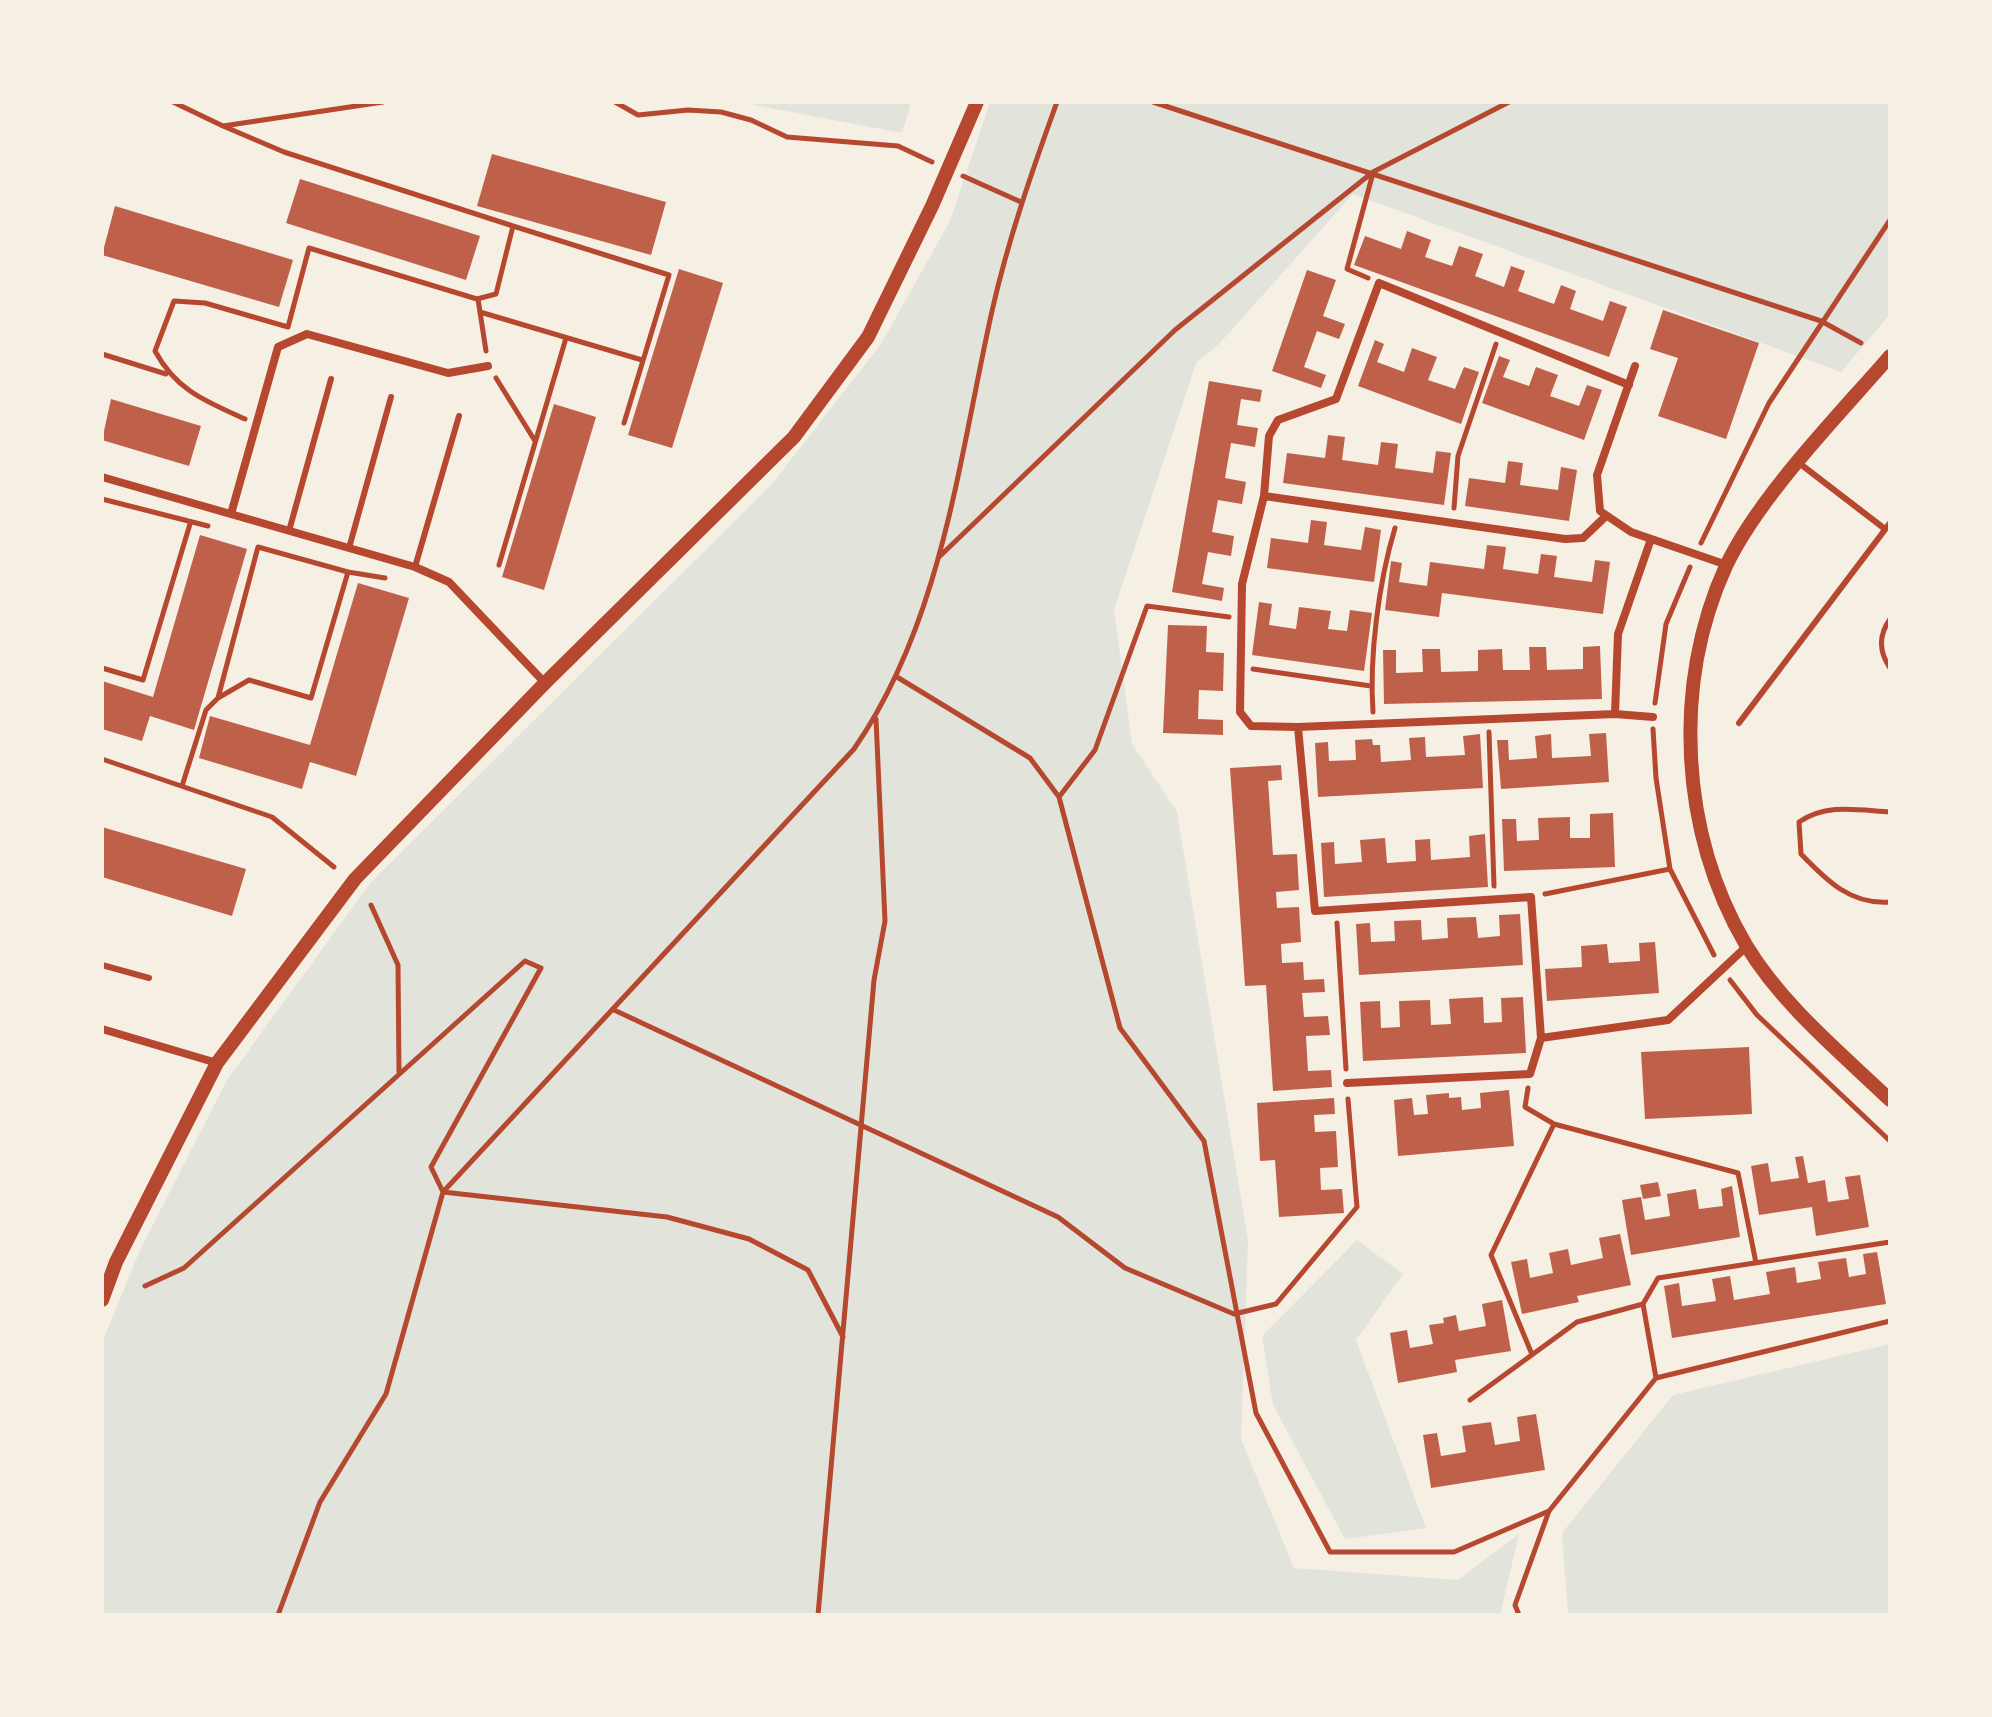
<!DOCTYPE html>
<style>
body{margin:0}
#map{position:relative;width:1992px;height:1717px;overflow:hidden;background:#f6efe4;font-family:Inter,sans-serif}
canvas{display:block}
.frame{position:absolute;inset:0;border:104px solid #f6efe4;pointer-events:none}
</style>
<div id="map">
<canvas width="1992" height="1717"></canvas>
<div class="frame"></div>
</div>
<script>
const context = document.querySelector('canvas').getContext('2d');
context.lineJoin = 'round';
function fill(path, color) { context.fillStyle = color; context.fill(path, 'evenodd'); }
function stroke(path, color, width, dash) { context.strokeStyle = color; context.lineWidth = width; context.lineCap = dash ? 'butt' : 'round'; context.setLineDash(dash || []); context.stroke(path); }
fill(new Path2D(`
 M738,102H911L902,133Z
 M990,102H1890V314L1841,372L1353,194L1219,344L1196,363L1114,609L1132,744L1177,812L1248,1240L1241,1439L1294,1568L1458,1580L1519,1534L1500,1615H102V1343L140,1250L227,1080L371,882L772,484L881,344L950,221Z
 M1357,1240L1403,1274L1356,1340L1426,1528L1345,1539L1273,1405L1262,1336Z
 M1890,1344V1615H1568L1562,1533L1673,1395Z`), '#e2e4dc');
fill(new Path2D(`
 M492,154L666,202L651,255L477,206Z
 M300,179L480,236L466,280L286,223Z
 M115,206L293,260L279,307L102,255Z
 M1407,231L1431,240L1425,257L1452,266L1459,246L1483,254L1475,276L1504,287L1511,266L1525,271L1518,291L1554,304L1561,285L1576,291L1570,309L1603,321L1610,301L1627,307L1609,357L1354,265L1365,236L1401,249Z
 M679,269L723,283L672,448L628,435Z
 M1307,270L1336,280L1323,316L1345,324L1339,339L1317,331L1304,367L1326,375L1321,388L1272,371Z
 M1663,310L1759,343L1726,439L1658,416L1678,358L1650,349Z
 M1375,340L1384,344L1377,362L1404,372L1412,348L1437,357L1428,380L1455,389L1464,367L1479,372L1461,424L1358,386Z
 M1499,356L1510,360L1503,377L1529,386L1536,367L1558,375L1550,396L1579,406L1587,385L1602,390L1584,440L1482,403Z
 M1209,381L1262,390L1260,402L1241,399L1237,425L1258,428L1255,447L1231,443L1225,478L1246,482L1242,504L1218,500L1212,532L1234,536L1231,556L1208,552L1202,584L1224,588L1222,601L1172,592Z
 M111,399L201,426L189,466L102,440Z
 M554,404L596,417L544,590L502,577Z
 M1328,435L1345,437L1342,460L1378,465L1381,442L1398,444L1395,468L1433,473L1436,451L1451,453L1444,505L1283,483L1287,453L1325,458Z
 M1508,461L1523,463L1520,485L1558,490L1561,467L1577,470L1569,521L1465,506L1469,478L1505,483Z
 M1311,520L1327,522L1324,545L1361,550L1365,527L1381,530L1374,582L1267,568L1271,538L1308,543Z
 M200,535L247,549L194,730L150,716L142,741L102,729V681L153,697Z
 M1487,545L1506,547L1503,569L1538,574L1541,554L1557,556L1554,577L1592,582L1595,560L1610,562L1603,614L1442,593L1439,617L1385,610L1391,561L1402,563L1399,582L1427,586L1430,562L1484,569Z
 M358,583L409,598L356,776L310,762L302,789L199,758L210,716L310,745Z
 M1259,602L1272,604L1269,625L1296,629L1299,607L1331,611L1328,629L1347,631L1350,610L1372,613L1364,671L1252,655Z
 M1168,625L1207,626L1206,652L1224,653L1223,691L1199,690L1198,719L1223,720V735L1163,733Z
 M1600,646L1602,699L1384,704L1383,650H1396V673L1423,672L1422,649H1440L1441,672L1478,671V650L1502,649L1503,670H1530L1529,647H1546L1547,670L1583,669V647Z
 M1606,733L1609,782L1501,789L1497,740H1508L1509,760L1537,758L1535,736L1551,734L1552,758L1591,756L1589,734Z
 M1480,734L1483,788L1318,797L1315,743L1328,742L1329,761L1356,760L1355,740L1372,739L1373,745H1380L1381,762L1411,760L1409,738L1425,737L1426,757L1465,755L1463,736Z
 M1281,765L1282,780L1268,781L1273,855L1297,854L1299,890L1276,892L1277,908L1299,907L1301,942L1281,944L1282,963L1303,962L1304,980L1324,979L1325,992L1302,993L1304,1017L1328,1016L1330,1035L1306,1036L1308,1071L1331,1070L1332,1087L1273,1091L1266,985L1245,986L1230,768Z
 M1613,813L1615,867L1504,871L1502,819H1516L1517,841L1539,840L1538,818L1570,817V838H1590V814Z
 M102,827L246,869L232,916L102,877Z
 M1485,834L1488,887L1324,897L1321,843L1334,842L1335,864L1362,862L1360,840L1385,838L1387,863L1416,861L1415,840L1430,839L1431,860L1470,857L1469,836Z
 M1520,914L1523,965L1359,975L1356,924L1370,923L1371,942L1395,941L1394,921L1421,920L1422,940L1448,938L1447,918L1476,917L1478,938L1500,936L1499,915Z
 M1655,942L1659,993L1547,1001L1545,969L1582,967L1581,946L1607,944L1609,963L1640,961L1639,943Z
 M1483,997L1484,1023L1502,1022L1501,998L1523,997L1526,1053L1363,1061L1360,1002L1380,1001L1381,1028L1400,1027L1399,1001L1430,1000L1431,1025L1451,1024L1449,999Z
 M1749,1047L1752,1114L1645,1119L1641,1052Z
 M1509,1090L1514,1146L1398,1156L1394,1100L1412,1098L1414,1115L1428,1114L1426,1095L1449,1093V1098L1461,1097L1462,1110L1481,1108L1480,1093Z
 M1334,1098L1335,1114L1314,1115L1315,1132L1336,1131L1338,1167L1320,1168L1321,1190L1342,1189L1344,1213L1279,1217L1275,1160L1260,1161L1257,1103Z
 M1803,1156L1808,1183L1825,1180L1828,1202L1849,1199L1845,1177L1860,1175L1869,1227L1816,1236L1812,1207L1759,1215L1751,1166L1768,1163L1771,1182L1799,1178L1795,1157Z
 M1658,1182L1661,1196L1643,1199L1640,1185Z
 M1732,1186L1740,1237L1631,1255L1622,1200L1641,1197L1645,1220L1670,1216L1667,1194L1696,1189L1699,1209L1723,1206L1721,1189Z
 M1620,1234L1631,1285L1577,1296L1579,1302L1522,1314L1511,1262L1527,1259L1530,1278L1553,1273L1549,1253L1568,1249L1571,1265L1603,1258L1599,1238Z
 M1877,1252L1886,1304L1672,1338L1664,1286L1679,1283L1682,1306L1716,1301L1712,1279L1730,1276L1734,1300L1770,1294L1766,1272L1795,1267L1797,1283L1821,1279L1818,1262L1846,1258L1849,1277L1866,1274L1863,1254Z
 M1502,1300L1511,1351L1455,1360L1457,1372L1398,1383L1390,1333L1407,1330L1410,1348L1433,1344L1429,1325L1444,1323L1443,1318L1456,1315L1459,1331L1486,1326L1482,1304Z
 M1536,1414L1545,1470L1431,1488L1423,1435L1437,1433L1441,1456L1466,1452L1462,1426L1491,1422L1495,1445L1520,1441L1517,1417Z`), '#bf614a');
stroke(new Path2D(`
 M173,102L223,126L383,102
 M615,102L638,115L688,110L721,112L751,120L787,137L898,146L932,162
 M1153,102L1821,321L1861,343
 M223,126L284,152L513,226
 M963,176L1021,202
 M1368,278L1347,269L1373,173
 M478,299L480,312L642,360
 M480,312L486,351
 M102,354L166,374
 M496,378L535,441
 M245,419C205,401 176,390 155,351L174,301L205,303L288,327L309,248L477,299L496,294L513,226L669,275L624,423
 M102,499L208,526
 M1454,508L1458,456L1496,344
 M1701,543L1769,403L1890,220
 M938,558L1175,330L1373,172L1509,102
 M499,565L566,338
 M1890,619C1878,636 1879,652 1890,668
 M102,668L143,680L190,524
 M1253,669L1371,686
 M897,677L1030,758L1059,797L1120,1028L1204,1141L1256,1413L1330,1552H1454L1549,1511
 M218,698L249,680L311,698L348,572
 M1655,703L1666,624L1690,567
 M1373,712C1369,656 1379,581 1395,528
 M1653,729L1656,778L1670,869L1714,955
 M1489,732L1494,886
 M102,759L272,817L334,867
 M182,786L206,710L218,698L258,547L348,572L385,578
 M1059,797L1095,750L1147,606L1229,617
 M1890,812C1857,810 1827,803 1799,822L1801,854C1827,881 1851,905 1890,902
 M1545,894L1670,869
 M371,905L398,965L399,1072
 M1337,923L1346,1069
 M1730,980L1757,1015L1890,1141
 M614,1010L1058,1217L1125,1268L1234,1314L1276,1304L1357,1207L1348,1099
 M1528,1088L1525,1107L1554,1124L1738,1173L1756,1263
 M145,1286L184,1268L525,961L541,968L431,1167L443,1192L667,1217L749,1239L808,1270L843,1337
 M1531,1352L1491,1255L1554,1124
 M1656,1378L1890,1321
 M1470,1400L1577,1322L1643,1304L1658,1278L1890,1242
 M278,1615L320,1502L386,1394L443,1192L854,749C942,622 959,459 992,311C1008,240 1032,171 1057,102
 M818,1615L874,980L885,921L876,719
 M1519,1615L1515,1605L1549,1511L1656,1378L1643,1304`), '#b5482f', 5);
stroke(new Path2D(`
 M1799,463L1885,529
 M289,531L331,379
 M349,548L391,397
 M415,567L459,416
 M1739,723L1890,523
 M102,965L149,978`), '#b5482f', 6);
stroke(new Path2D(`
 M1635,366L1597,475L1600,511L1631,532L1727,565
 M1629,385L1379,283L1336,399L1278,420L1269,436L1264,496L1242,584L1240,712L1251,726L1298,727L1615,714L1653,717
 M102,477L415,567L449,582L545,683
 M1264,496L1565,539L1583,538L1606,516
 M231,514L278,347L307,334L448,373L488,366
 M1615,714L1618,634L1651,539
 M1298,727L1315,911L1531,897L1541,1038L1530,1074L1347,1083
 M102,1029L217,1063
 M1541,1038L1668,1020L1747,946`), '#b5482f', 8);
stroke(new Path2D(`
 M1890,356C1839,415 1759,496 1726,566C1672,684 1680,833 1746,945C1782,1005 1840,1052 1890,1100
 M102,1300L116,1262L217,1063L355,879L545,683L794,437L868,337L932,206L977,102`), '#b5482f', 14);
</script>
